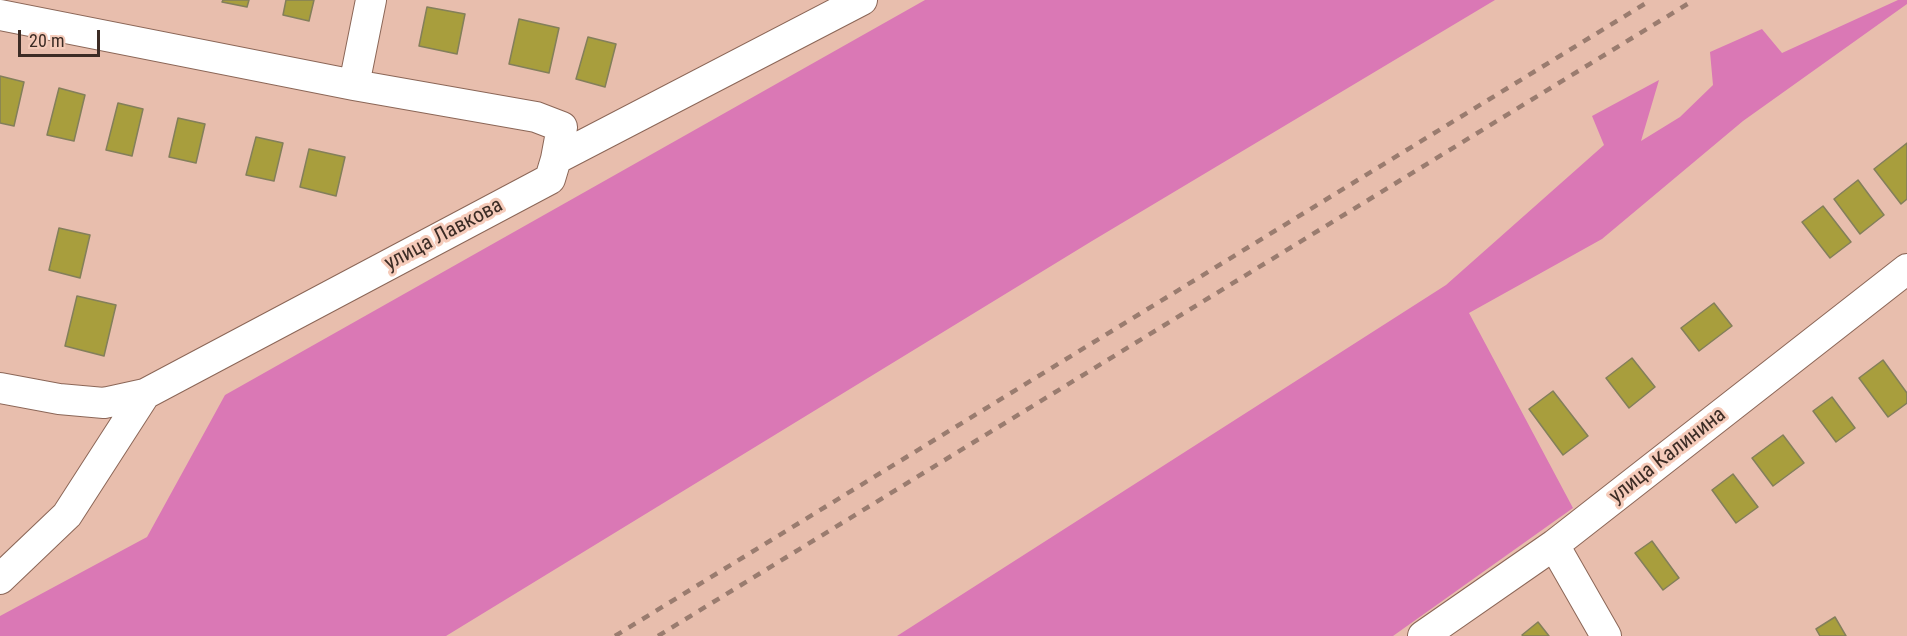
<!DOCTYPE html>
<meta charset="utf-8">
<style>
body{margin:0}
#map{position:relative;width:1907px;height:636px;overflow:hidden;background:#e8bead;font-family:"Roboto Condensed",sans-serif}
canvas{display:block}
.scale{position:absolute;left:18px;top:30px;width:82px;height:27px;box-sizing:border-box;border:3px solid #3c2c25;border-top:0;padding-left:8px;font-size:18px;line-height:21px;white-space:nowrap;color:#3c2c25;-webkit-text-stroke:4px #f5cbba;paint-order:stroke}
</style>
<div id="map">
<canvas width="1907" height="636"></canvas>
<div class="scale">20 m</div>
</div>
<script>
const context = document.querySelector('canvas').getContext('2d');
context.lineJoin = 'round';
function fill(path, color) { context.fillStyle = color; context.fill(path, 'evenodd'); }
function stroke(path, color, width, dash) { context.strokeStyle = color; context.lineWidth = width; context.lineCap = dash ? 'butt' : 'round'; context.setLineDash(dash || []); context.stroke(path); }
function write(font, color, halo, rows, align = 'center') {
  context.font = font + ' "Roboto Condensed",sans-serif'; context.lineWidth = 6; context.setLineDash([]); context.textBaseline = 'middle'; context.strokeStyle = halo; context.fillStyle = color; for (const [text, x, y, turn = 0] of rows) {
    context.save(); context.translate(x, y); context.rotate((+turn || 0) * Math.PI / 180); context.textAlign = isNaN(turn) ? turn : align; if (halo) context.strokeText(text, 0, 0); context.fillText(text, 0, 0); context.restore();
  }
}
fill(new Path2D(`
 M925,0H1495L1092,241L446,636H0V616L147,537L225,395Z
 M1898,0H1907V4L1743,121L1602,239L1469,313L1573,508L1393,636H897L1446,285L1604,145L1592,116L1659,80L1641,141L1680,117L1713,85L1710,52L1762,29L1782,53Z`), '#da78b5');
const building = new Path2D(`
 M223,0H249L247,7L222,2Z
 M286,0H314L309,21L283,15Z
 M427,7L465,14L457,54L419,46Z
 M519,19L559,28L549,73L509,64Z
 M588,37L616,44L605,87L576,79Z
 M0,76L24,82L14,126L0,123Z
 M59,88L85,95L74,141L47,135Z
 M118,103L143,109L132,156L106,150Z
 M178,118L205,124L196,163L169,157Z
 M256,137L283,143L274,181L246,175Z
 M1907,143V199L1901,204L1874,169Z
 M309,149L345,157L336,196L300,187Z
 M1858,180L1884,215L1860,234L1834,199Z
 M1823,206L1851,242L1830,258L1802,222Z
 M59,228L90,235L80,278L49,270Z
 M77,296L116,305L104,356L65,346Z
 M1714,303L1732,326L1699,351L1681,328Z
 M1632,358L1655,387L1629,408L1606,378Z
 M1883,360L1907,393V403L1888,417L1859,378Z
 M1553,391L1588,436L1563,455L1529,409Z
 M1832,397L1855,428L1836,442L1813,411Z
 M1783,435L1804,463L1773,486L1752,458Z
 M1733,474L1758,507L1736,523L1712,490Z
 M1652,541L1679,578L1663,590L1635,553Z
 M1835,617L1846,636H1820L1816,629Z
 M1538,622L1549,636H1523L1522,635Z`);
fill(building, '#a89e3d');
stroke(building, '#837f5a', 1.5);
const street = new Path2D(`
 M0,15L354,85L536,117L562,127L556,159
 M354,85L371,0
 M0,388L59,399L104,403L145,394L550,179L556,159L862,0
 M1554,545L1606,636
 M0,579L67,515L145,394
 M1423,636L1554,545L1907,269`);
stroke(street, '#8b6657', 32);
stroke(street, '#fff', 30);
stroke(new Path2D(`
 M615,636L1651,0
 M658,636L1694,0`), '#9a7c6f', 4.5, [8, 8]);
write('21px', '#3c2c25', '#f5cbba', [
 ["улица Лавкова",444,235,-28],
 ["улица Калинина",1668,456,-38]
]);
</script>
